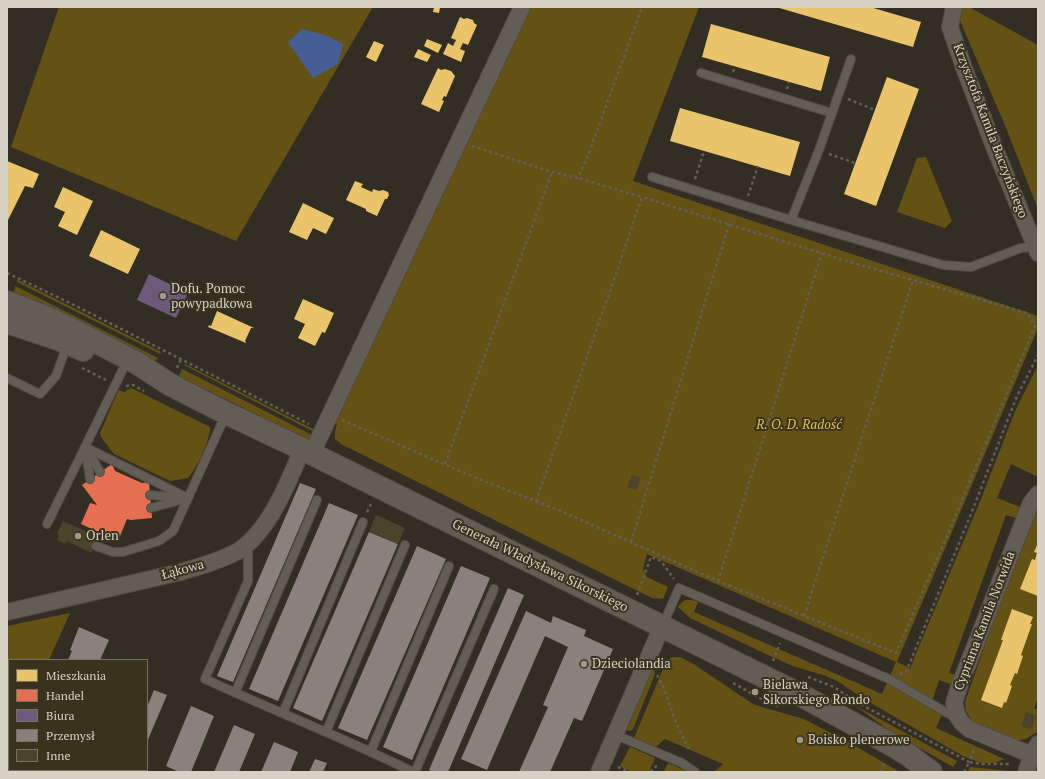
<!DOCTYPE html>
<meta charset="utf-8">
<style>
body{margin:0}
#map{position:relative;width:1045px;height:779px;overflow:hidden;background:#332e23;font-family:"PT Serif",serif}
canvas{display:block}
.frame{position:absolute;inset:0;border:8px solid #d6d2c6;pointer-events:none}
.legend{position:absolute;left:8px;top:659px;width:140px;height:112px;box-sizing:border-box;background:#39321d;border:1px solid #787261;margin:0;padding:5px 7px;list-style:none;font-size:12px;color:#d6d2c6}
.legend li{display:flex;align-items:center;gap:8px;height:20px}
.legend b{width:20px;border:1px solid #787261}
</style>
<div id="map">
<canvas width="1045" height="779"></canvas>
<div class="frame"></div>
<ul class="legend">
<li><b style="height:11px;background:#e9c46a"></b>Mieszkania</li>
<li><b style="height:11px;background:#e76f51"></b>Handel</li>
<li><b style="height:11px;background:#6d597a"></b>Biura</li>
<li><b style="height:11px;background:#8a817c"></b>Przemysł</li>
<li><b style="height:11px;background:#4a442d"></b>Inne</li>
</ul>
</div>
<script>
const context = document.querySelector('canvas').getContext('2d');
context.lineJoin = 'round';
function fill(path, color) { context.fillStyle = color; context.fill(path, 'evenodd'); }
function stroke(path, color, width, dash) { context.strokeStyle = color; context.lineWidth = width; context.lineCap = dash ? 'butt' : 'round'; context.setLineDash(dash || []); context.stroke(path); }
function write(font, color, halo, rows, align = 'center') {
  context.font = font + ' "PT Serif",serif'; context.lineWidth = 4; context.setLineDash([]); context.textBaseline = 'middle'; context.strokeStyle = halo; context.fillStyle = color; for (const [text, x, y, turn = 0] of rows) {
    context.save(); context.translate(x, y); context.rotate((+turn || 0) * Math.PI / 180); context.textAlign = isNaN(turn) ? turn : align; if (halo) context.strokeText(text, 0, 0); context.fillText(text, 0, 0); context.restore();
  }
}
fill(new Path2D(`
 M59,7H373L236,241L11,147Z
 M530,7H699L633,181L1038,316V328L897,662L910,668L979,504L1016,409L1038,365V477L1011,464L997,498L1028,510L1024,521L1006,515L949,673L963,677L959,687L939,680L930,708L942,714L936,728L1004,759L995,763H981L963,756L869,702L837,681L826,676L793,666L768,655L690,618L678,607C684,598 689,599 698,602L694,612L882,694L896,662L647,554L643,569L647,577L668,587L663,599L652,598L341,444L335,439V431L337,424L333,422Z
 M954,7H969L1038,45V209L1004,123Z
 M926,157L952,221L945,228L897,212L917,158Z
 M18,280L161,352L160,354L17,282Z
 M15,286L33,295L158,358L152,363L14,293Z
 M185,364L317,431L316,433L184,365Z
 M182,369L314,436L308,440L179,376Z
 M131,388L210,427C210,441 197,468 188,478L170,481L114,454L101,437L100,433L116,396L119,390L124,392Z
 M1038,506V698L1034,708L1038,710V729L1037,732L1026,739L1013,741L973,723L966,711L965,702L1032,512Z
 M70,613L49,660H9V752L7,756V626Z
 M672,657H680L692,663L753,704L762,707L804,719L850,743L900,772H714L723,764L665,739L656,747L634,738L665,664Z
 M653,665L655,674L633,729L630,731L627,730Z
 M854,705L957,761L953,767L893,733Z
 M630,747L655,758L649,772H632L621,767V764Z
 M669,763L686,771L687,772L664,771L667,765Z
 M970,767L1010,771L968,772Z`), '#635214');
fill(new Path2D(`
 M302,29L328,36L343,44L338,64L313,78L288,42Z`), '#455e95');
fill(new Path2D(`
 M434,7L440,8L439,13L433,12Z
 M776,7H870L921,22L913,47Z
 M460,17L464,19L467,18L473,20L474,23L477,25L468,45L463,43L460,49L465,51L461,62L443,54L448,43L453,46L456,40L451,38Z
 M711,24L830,57L821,91L702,57Z
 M427,39L442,45L438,53L424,46Z
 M374,41L384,45L376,62L366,57Z
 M418,49L431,55L427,62L414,57Z
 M438,68L441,70L445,69L451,71L455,76L446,97L444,96L442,100L444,101L439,112L421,104Z
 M887,77L919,89L876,206L844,194Z
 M680,108L800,142L790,176L670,141Z
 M7,161L39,174L33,188L25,186L7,222Z
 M355,181L363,184L361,187L372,192L373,189L379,191L383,190L388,192L389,195L387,199H385L377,216L366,211V209L346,200Z
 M63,187L93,201L77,235L58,226L65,212L54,207Z
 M303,203L334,218L326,234L313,228L307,240L289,232Z
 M101,230L140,249L128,274L89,256Z
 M303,299L334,313L325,333L322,332L315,346L298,338L305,324L294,319Z
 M217,311L254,328H251L245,341L246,342V343L208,327L209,325L211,326Z
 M1038,543V596L1020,589L1032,559L1035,560L1037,553L1034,552Z
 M1012,609L1033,617L1030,624H1032L1021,655L1023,656L1017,674L1015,673L1010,685L1012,686L1006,703L1004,702L1002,708L981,700L1003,640H1001Z`), '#e9c46a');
fill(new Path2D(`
 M112,464L115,471L142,483L149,482L152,518L131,520L127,519L118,541L81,524L90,503L97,505L82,485Z`), '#e76f51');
fill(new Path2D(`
 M149,274L188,293L176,318L137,300Z`), '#6d597a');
fill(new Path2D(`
 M300,483L316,489L233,682L217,676Z
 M329,503L358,515L278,701L249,689Z
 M369,532L398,544L322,721L293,708Z
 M417,546L446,559L367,740L338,728Z
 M461,566L490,578L412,760L383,747Z
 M508,588L524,595L448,772H433L429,770Z
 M526,611L551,623L553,616L586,630L584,636L613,649L582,721L574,718L550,772H519L548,707L543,705L568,647L545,636L487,770L461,759Z
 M79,627L109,640L100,660H68L72,651L70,650Z
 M154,690L167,695L147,742V707Z
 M191,706L214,716L191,772H179L166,766Z
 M234,725L255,734L239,772H214Z
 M274,742L298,752L290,772H261Z
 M315,759L327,763L323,772H309Z
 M20,770H65L64,772H19Z
 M95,770H109L108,772H94Z`), '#8a817c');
fill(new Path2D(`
 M632,475L641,478L636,490L627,487Z
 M376,515L405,528L398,544L369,532Z
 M63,521L99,537L91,553L67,541L66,544L57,540L59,535L57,534Z
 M1026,712L1036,716L1031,730L1021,726Z`), '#4a442d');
const service = new Path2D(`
 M851,59L819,150L791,220L943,265L971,267L1021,248L1036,247
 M701,73L832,113
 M652,177L791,220
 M132,364L124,367L85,447L188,498L226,414
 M7,378L40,394L56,376L67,345
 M85,447L90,479
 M87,449L100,472
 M150,495L181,498
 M151,508L188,498
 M47,524L85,447
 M248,544V581L205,679C274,711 345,738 413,772
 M96,546L113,552H123L159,541L173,531L188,498
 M663,625L679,588L889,679L947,713L958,718
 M235,693L317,500
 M283,713L363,522
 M326,732L405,545
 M616,735L682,763L695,772
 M371,751L449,566
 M415,772L494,589`);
const minor = new Path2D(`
 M954,7L950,27L964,68L995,149L1038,253
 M312,453L522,7
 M7,612L181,572C200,566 221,561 238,551C269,532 289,481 302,449
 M1032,755L969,729L962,723L958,717L954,703L959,687L1028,510L1031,503L1038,494
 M599,772L662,626
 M1026,772L1032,755L1038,744`);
const secondary = new Path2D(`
 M7,302L48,318L79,333L137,363L169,384L226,413L302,449L797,693L892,745L907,754L931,772
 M7,322L58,339L83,350`);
stroke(service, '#4f4b41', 10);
stroke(minor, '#4f4b41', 18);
stroke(secondary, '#4f4b41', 24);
stroke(new Path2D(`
 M733,72L735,66
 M787,89L789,82
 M848,99L875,110
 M472,146L552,172L578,178L589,153L642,7
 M829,154L855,163
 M695,179L704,151
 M748,196L758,166
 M7,273L70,303L309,424
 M82,368L106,380
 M177,368L181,359
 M126,386L133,385L144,391
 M342,420L481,480L536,501L616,274L642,197L578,178
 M445,464L552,172
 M536,501L563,512L718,581L896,653L944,543L1035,326L1027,313L840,259L642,197
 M367,512L372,502
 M631,542L729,224
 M718,581L822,253
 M637,595L651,557L661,561L674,579
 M804,616L913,280
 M773,661L780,643
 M900,674L906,672L971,514L1017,396L1038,355
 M657,675L664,688L676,723L689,749
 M808,677L834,687L858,703L969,762L975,747
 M733,683L763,700L780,707
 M618,767L629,772
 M651,772L653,768L659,765
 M881,772L885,761
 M964,772L969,762L982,764H1011`), '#636059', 2.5, [3, 3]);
stroke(service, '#625e56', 8);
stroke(minor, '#625e56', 16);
stroke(secondary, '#625e56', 22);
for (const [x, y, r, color] of [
 [163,296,4,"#9d998d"],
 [78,536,4,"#9d998d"],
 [584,664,4,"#9d998d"],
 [755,692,4,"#9d998d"],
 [800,740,4,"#9d998d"]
]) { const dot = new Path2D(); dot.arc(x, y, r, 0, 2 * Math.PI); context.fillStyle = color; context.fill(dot); stroke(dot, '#39321d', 1.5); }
write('13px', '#d6d2c6', '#39321d', [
 ["Krzysztofa Kamila Baczyńskiego",990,131,69],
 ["Generała Władysława Sikorskiego",540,566,26],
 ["Łąkowa",183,570,-15],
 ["Cypriana Kamila Norwida",985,621,-69]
]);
write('13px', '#d6d2c6', '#39321d', [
 ["Dofu. Pomoc",171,289],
 ["powypadkowa",171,304],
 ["Orlen",86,536],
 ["Dzieciolandia",592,664],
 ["Bielawa",763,685],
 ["Sikorskiego Rondo",763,700],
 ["Boisko plenerowe",808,740]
], 'left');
write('italic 13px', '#e1c153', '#39321d', [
 ["R. O. D. Radość",799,425]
]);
</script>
